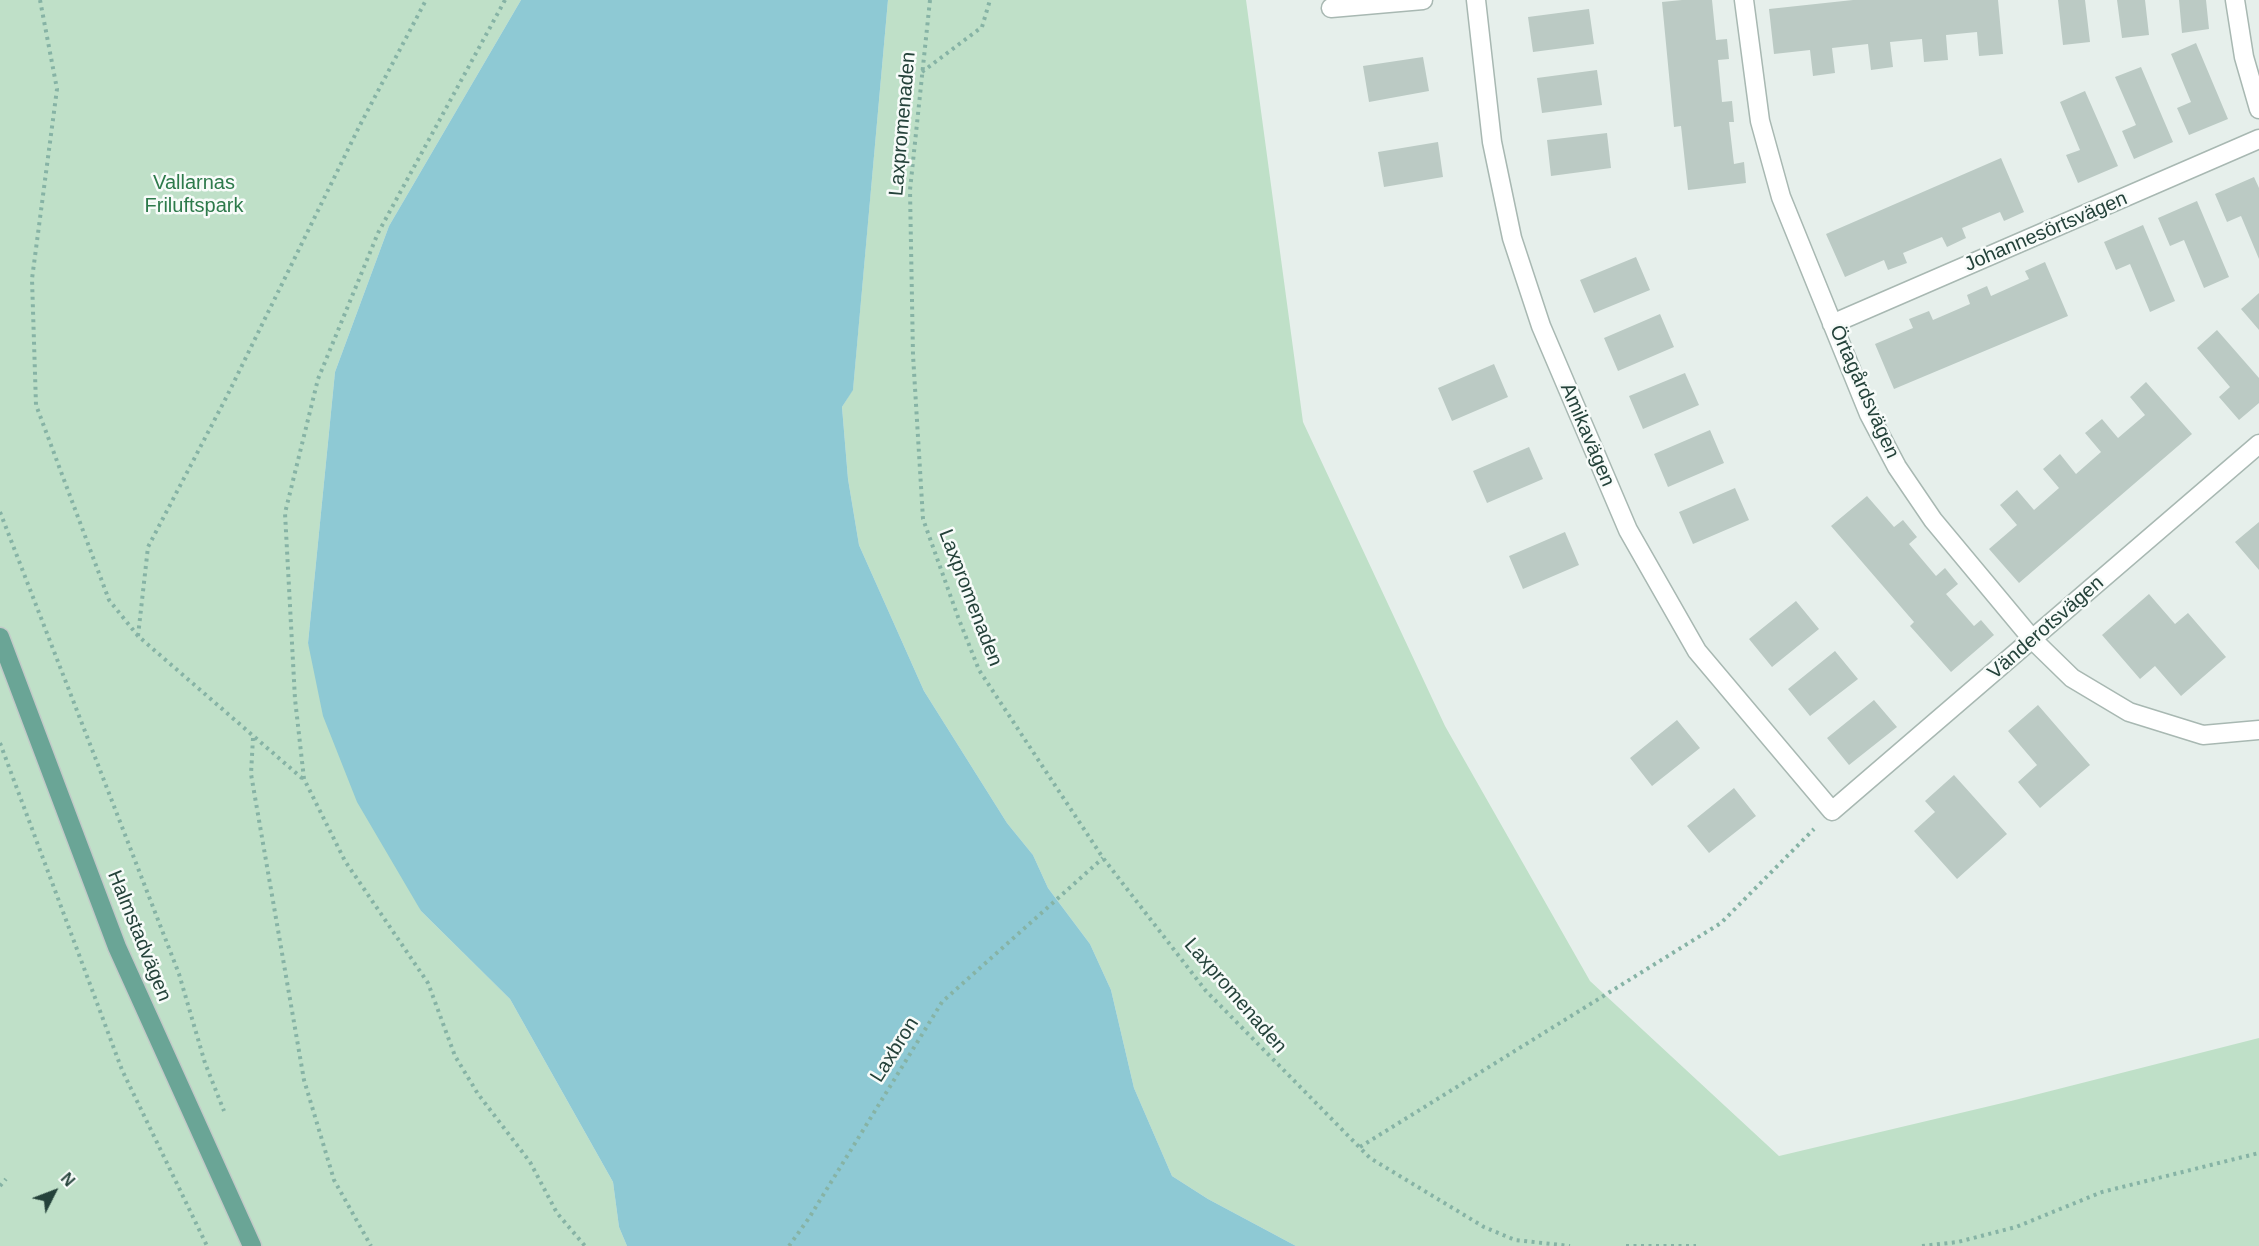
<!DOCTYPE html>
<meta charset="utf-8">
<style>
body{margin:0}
#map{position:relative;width:2259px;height:1246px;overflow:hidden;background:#e6efeb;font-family:Arial,sans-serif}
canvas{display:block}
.north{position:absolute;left:24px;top:1162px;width:60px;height:60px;-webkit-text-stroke:4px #f7fbf9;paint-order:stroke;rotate:48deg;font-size:16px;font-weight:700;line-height:24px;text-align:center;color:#24423a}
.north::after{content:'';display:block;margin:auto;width:21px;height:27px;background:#24423a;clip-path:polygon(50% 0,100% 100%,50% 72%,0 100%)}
</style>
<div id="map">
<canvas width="2259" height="1246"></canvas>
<div class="north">N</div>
</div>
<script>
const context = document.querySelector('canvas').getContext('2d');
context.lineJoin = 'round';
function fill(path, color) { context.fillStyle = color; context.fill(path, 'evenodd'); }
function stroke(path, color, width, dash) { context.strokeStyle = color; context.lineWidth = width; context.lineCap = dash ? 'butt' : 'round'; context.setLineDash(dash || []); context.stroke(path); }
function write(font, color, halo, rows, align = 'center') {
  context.font = font + ' Arial,sans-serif'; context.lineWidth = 5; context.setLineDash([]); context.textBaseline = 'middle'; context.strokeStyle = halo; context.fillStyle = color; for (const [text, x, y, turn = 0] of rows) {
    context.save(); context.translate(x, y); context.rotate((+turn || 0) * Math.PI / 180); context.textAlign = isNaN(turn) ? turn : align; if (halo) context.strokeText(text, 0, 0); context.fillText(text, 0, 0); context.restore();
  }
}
fill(new Path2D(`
 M0,0H521L389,226L335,372L308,643L421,911L510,999L613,1182L619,1227L627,1246H0Z
 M888,0H1246L1303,422L1445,726L1590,981L1779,1156L2011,1101L2259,1038V1246H1296L1208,1199L1172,1176L1134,1088L1111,990L1090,944L1048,888L1033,855L1007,823L924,691L859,545L848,479L842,407L853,389Z`), '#bfe0c8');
fill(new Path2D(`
 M521,0H888L853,390L842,407L848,479L859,545L924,691L1007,823L1033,855L1048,888L1090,944L1111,990L1134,1088L1172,1176L1208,1199L1296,1246H627L619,1227L613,1182L510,999L421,911L357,802L323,716L308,643L335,372L389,226Z`), '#8ec9d4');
fill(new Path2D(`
 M1682,0H1712L1716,40L1727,39L1729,59L1718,60L1722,102L1732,101L1734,122H1729L1734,164L1744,162L1746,183L1688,190L1681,126L1674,127L1662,2Z
 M1853,0H1998L2003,54L1979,56L1977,32L1946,35L1948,60L1924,62L1922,39L1890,42L1893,67L1871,70L1868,44L1832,48L1835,73L1813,76L1810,50L1774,54L1769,9Z
 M2058,0H2085L2090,42L2063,45Z
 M2117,0H2145L2149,35L2122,38Z
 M2179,0H2206L2209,29L2182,33Z
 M1589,9L1594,44L1533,52L1528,17Z
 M2196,43L2228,119L2189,135L2177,108L2191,102L2171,54Z
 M1423,57L1429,91L1369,102L1363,66Z
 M2141,67L2173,142L2134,159L2122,131L2136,125L2115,77Z
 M1597,70L1602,105L1542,113L1537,78Z
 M2085,91L2118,166L2078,183L2066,155L2080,150L2060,102Z
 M1607,133L1611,168L1551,176L1547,140Z
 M1438,142L1443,177L1384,187L1378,152Z
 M2001,158L2024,212L2004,221L2000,212L1962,228L1966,238L1947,247L1942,237L1903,253L1907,263L1888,270L1884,260L1845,277L1826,234Z
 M2254,177L2259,188V259L2241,216L2227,222L2215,194Z
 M2197,201L2229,277L2204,288L2184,240L2170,246L2158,218Z
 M2143,225L2175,301L2150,312L2130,264L2116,270L2104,242Z
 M1636,257L1650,290L1594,313L1580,280Z
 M2045,262L2068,316L1894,389L1875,344L1913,328L1909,319L1929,311L1933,320L1970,304L1967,295L1987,286L1991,296L2029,279L2025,271Z
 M2259,293V330L2241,309Z
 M1660,314L1674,347L1618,371L1604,338Z
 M2217,330L2259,378V403L2239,420L2219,397L2230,387L2197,348Z
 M1494,364L1508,397L1452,421L1438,388Z
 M1685,373L1699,405L1643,429L1629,396Z
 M2146,382L2192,434L2019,583L1989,549L2017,525L2000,505L2017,490L2034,510L2059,488L2043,469L2060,454L2076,474L2101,452L2085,433L2102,419L2118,438L2145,415L2130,397Z
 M1710,430L1724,463L1668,487L1654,454Z
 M1529,447L1543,479L1487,503L1473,471Z
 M1735,488L1749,520L1693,544L1679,512Z
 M1867,496L1894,527L1903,520L1917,537L1909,544L1936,576L1945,568L1958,584L1946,594L1974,626L1981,620L1994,635L1951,672L1910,626L1914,622L1831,526Z
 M2259,522V570L2235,542Z
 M1565,532L1579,565L1523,589L1509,556Z
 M2149,594L2175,624L2188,613L2226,657L2181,696L2155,666L2140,679L2102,635Z
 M1796,601L1819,629L1772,667L1749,639Z
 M1835,651L1858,679L1810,716L1788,689Z
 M1874,700L1897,727L1849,765L1827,738Z
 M2038,705L2090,765L2040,808L2018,782L2037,765L2008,731Z
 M1677,720L1700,748L1652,786L1630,758Z
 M1954,775L2007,834L1957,879L1914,831L1935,812L1925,801Z
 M1734,788L1756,816L1709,853L1687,826Z`), '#bbcac4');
const minor = new Path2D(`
 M1476,0L1492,142L1512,238L1541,326L1628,530L1697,651L1832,811L2259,444
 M1744,0L1760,121L1781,197L1869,414L1897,467L1933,520L2033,640L2072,678L2129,712L2203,735L2259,730
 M2235,0L2244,57L2259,109
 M1331,8L1423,0
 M1832,324L2259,139`);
const major = new Path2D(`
 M0,637L117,947L252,1246`);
stroke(minor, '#a8b8b2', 21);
stroke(major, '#c2cac8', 21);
stroke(new Path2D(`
 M40,0L57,89L32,279L36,405L109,600L138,636L303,779
 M505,0L378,233L318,379L285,513L295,699L304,779L345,861L428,983L455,1056L478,1094L530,1162L557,1213L585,1246
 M930,0L910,190L913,355L923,519L958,617L979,670L1103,858L1206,991L1370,1158L1484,1227L1515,1240L1570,1246
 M922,72L982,27L990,0
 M0,512L179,974L205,1063L224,1111
 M138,636L148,547L227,396L359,127L426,0
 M253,738L251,774L304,1080L334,1180L371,1246
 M0,743L122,1070L207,1246
 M1360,1147L1721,923L1814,829
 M0,1186L6,1179
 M789,1246L809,1218L942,1002L1103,858
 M1626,1246H1696
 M1922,1246L1958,1242L2016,1227L2102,1192L2259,1153`), '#86b3a5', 4, [3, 4.5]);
stroke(minor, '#fff', 18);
stroke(major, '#6aa596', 18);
write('20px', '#24423a', '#f7fbf9', [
 ["Laxpromenaden",903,124,-85],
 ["Johannesörtsvägen",2046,232,-23],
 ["Örtagårdsvägen",1864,392,66],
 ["Amikavägen",1587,435,67],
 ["Laxpromenaden",970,598,69],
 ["Vänderotsvägen",2046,628,-41],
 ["Halmstadvägen",139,936,68],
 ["Laxpromenaden",1235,996,49],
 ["Laxbron",895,1050,-58]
]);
write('20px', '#2d7a4b', '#f7fbf9', [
 ["Vallarnas",194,183],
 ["Friluftspark",194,206]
]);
</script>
